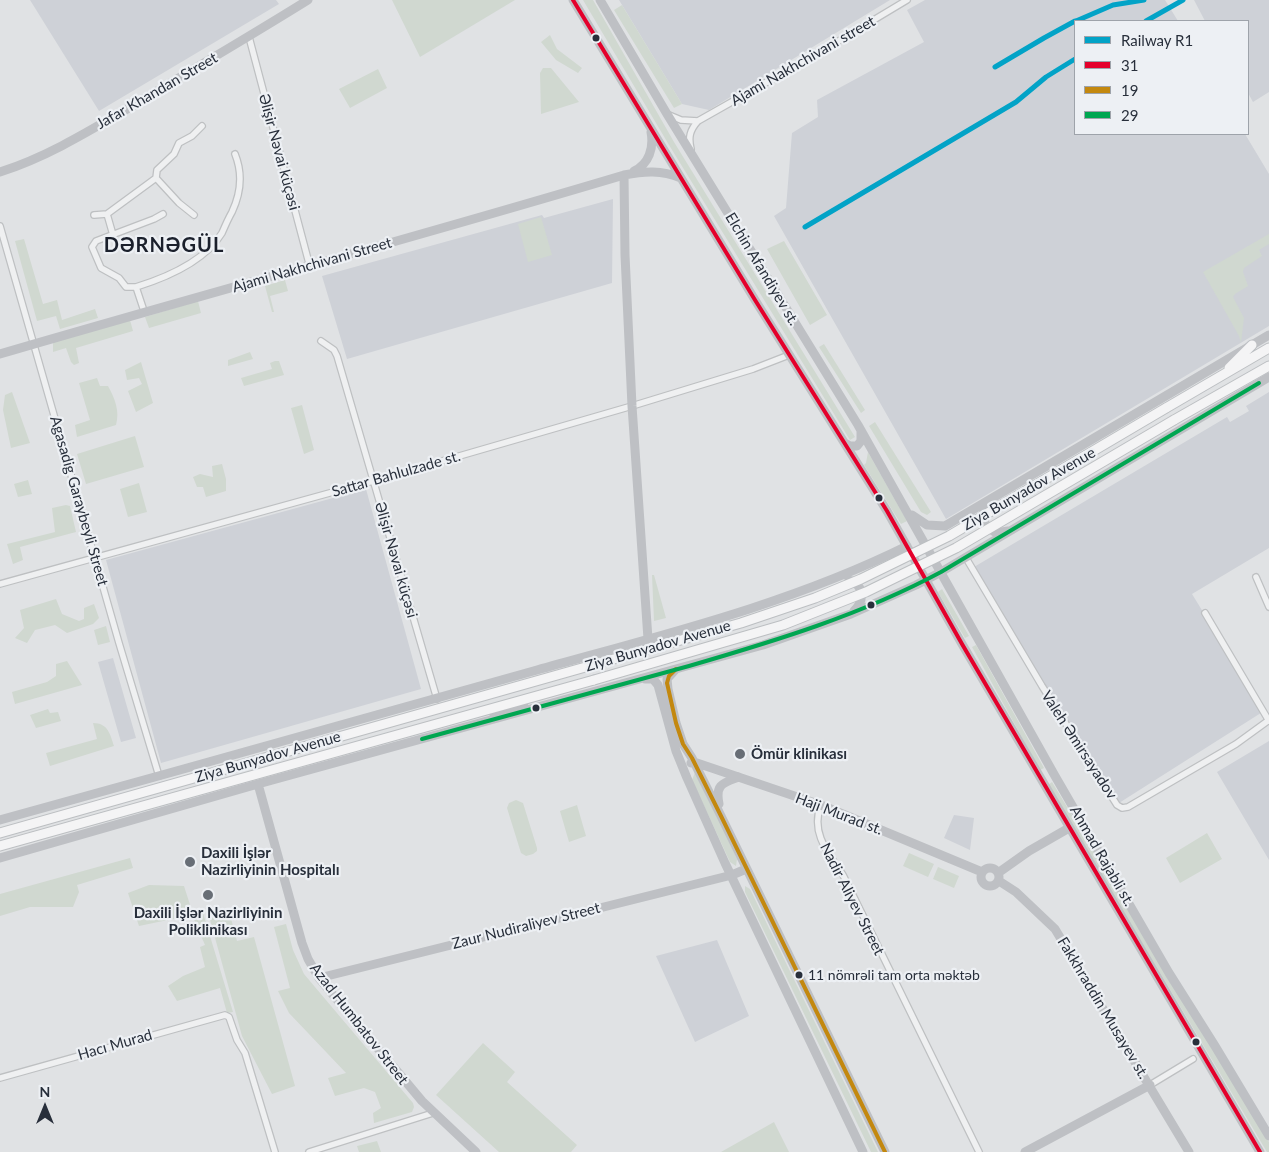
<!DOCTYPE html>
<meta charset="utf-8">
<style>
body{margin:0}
#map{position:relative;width:1269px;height:1152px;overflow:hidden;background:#e0e2e4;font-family:Lato,sans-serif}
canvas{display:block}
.legend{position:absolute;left:1074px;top:20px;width:175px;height:115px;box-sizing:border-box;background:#edf0f4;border:1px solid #9ea3aa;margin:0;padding:6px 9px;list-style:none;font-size:15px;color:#282f3b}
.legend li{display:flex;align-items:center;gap:10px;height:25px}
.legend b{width:25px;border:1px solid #9ea3aa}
.north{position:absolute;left:20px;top:1082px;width:50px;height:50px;-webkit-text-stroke:4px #edf0f4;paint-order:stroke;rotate:0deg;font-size:14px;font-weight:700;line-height:20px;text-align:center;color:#282f3b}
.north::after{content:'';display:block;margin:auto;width:18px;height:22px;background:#282f3b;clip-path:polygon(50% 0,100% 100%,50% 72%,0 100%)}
</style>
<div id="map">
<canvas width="1269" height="1152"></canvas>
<ul class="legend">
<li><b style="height:6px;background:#02a3c7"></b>Railway R1</li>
<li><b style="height:6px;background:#e4002b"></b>31</li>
<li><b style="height:6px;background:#c3880f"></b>19</li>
<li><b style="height:6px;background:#00a651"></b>29</li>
</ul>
<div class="north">N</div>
</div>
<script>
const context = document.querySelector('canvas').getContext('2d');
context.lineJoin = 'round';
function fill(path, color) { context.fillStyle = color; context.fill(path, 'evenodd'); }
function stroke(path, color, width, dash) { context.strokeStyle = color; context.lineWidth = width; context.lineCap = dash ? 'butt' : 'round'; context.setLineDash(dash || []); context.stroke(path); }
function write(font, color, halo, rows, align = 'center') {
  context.font = font + ' Lato,sans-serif'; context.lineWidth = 4.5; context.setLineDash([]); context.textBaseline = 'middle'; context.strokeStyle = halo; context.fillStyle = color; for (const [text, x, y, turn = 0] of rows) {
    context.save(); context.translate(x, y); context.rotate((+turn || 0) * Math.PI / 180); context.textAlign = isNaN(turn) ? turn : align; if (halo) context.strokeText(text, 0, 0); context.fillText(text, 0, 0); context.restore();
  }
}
fill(new Path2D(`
 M30,0H276L279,4L99,111Z
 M619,0H890L709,110L682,104Z
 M925,0H1165L1178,21H1075V134H1245L1269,174V326L946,519L774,216L786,208L792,133L818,117L817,100L924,42L907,10Z
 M1194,0H1269V92L1253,102L1248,93V21H1205Z
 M613,199L612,283L347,359L322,276L542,215L544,218Z
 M1269,392V548L1192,594L1264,711L1119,803L1046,688L974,567L1227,417L1230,422L1249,411L1246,406Z
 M366,489L421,689L161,763L106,560Z
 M113,658L136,738L121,742L98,662Z
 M1269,741V860L1217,772Z
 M954,815L974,818L970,850L944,838Z
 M717,940L749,1016L695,1042L656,956Z`), '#ced1d7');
fill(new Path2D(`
 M392,0H515L420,57Z
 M583,0H593L674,142L855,437L850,440L669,145Z
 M622,5L682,104L674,108L614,10Z
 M550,35L557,49L582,68L578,73L556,60L541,42Z
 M543,68H551L579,102L541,114L540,73Z
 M378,69L387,88L350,108L339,89Z
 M541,217L552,255L528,262L518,224Z
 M1269,234V244L1259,250L1262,256L1244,268L1243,272L1248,286L1235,294L1233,297L1244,318L1241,343L1239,336L1203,272Z
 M24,239L43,304L57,300L62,320L95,309L98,318L60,329L56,316L37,321L15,241Z
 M784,241L827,315L810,325L767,249Z
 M285,280L288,291L270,296L274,312H272L265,286Z
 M198,301L201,313L149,328L145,317Z
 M130,320L133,331L76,348L79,363L74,365L71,362L66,348L53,352V342Z
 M824,344L865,410L861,413L819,347Z
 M250,352L253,359L228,366V360Z
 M275,361H279L284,375L244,386L241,378L272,369L270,363Z
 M141,362L153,403L136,412L128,391L142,384L139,378L127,380L125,370Z
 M97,378L100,386H108C115,399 120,411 116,425L77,437L75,425L90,420L79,383Z
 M12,392L30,443L11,448L3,410L5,395Z
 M302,405L314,450L304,454L291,408Z
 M875,422L931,512L927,515L921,512L869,426Z
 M135,436L144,467L86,484L77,454Z
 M868,452L907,521L901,524L864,465L866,463Z
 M222,464L226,479V491L206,497L203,487H197L193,477L200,474L213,477L212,466Z
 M28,480L32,494L18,497L14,484Z
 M139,483L147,512L128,517L120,489Z
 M66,505L70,506L76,532L20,547L23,560L13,564L7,544L55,532L52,508Z
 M652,575H654L666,618L654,621Z
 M942,589L969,636L965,638L938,592Z
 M56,599L62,614L79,621L84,619V608L94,604L99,618L93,624L67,633L55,625L35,630L27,643L15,638L24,628L20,610Z
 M106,626L110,642L98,645L94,630Z
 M976,645L1044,768L1040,770L972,647Z
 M67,661L82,685L15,704L12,692L47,682L56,676V664Z
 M48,709L50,713L58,712L61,721L36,728L30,715Z
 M93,723C108,723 110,734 114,746L50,766L46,753L97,739Z
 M696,770L737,859L736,866L730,862L692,780Z
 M1052,782L1269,1142V1152H1267L1048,785Z
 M516,800L523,803L537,848V851L533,854L526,856L521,853L507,808L509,803Z
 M577,805L586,836L569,842L560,811Z
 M1207,833L1222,859L1180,883L1166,858Z
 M909,853L934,864L928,877L903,866Z
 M130,858L133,868L77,885L79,892L73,907H30L0,916V894Z
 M938,867L959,876L954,888L933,879Z
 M149,885L184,886L192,911L203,913L233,1012L227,1013L220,988L177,1001L168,986L183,976L205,967L200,947L205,945L192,915L139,926L128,893Z
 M745,886L750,889L878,1152H871L745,892Z
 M229,911L237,941L254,937L295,1086L272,1094L242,1036L209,916Z
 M286,924L293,950L304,974L413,1103L414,1107L412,1112L374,1123L373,1113L381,1108L375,1092L364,1088L335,1096L328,1078L346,1073L289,1013L278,991L290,988L274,927Z
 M483,1043L515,1072L507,1082L577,1145L571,1152H499L436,1095Z
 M774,1122L789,1152H721Z
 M377,1141L381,1152H359L357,1146Z`), '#d0d8d0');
const street = new Path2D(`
 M249,37L310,267
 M669,115L681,120L698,121
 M691,149C688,137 690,130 698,121L827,48L907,0
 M156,178L179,203L194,215
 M107,214L113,235
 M94,215L107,214L156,178L157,170L174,154L179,143L192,136L202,126
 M0,226L119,643L159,776
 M136,287C165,278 205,261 222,233C225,226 228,219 232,212C241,193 243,174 235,154
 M144,311L136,287H126L119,278L101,268L92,247L96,241L154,219L163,214
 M321,341L334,350L337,356L437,699
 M966,558L1042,686L1117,805L1122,808L1128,807L1236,744L1269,720
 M1256,577L1269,607
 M0,584L373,481L632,406L753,369L789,355
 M1205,613L1269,721
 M821,805C810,832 828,853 843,875L979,1152
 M0,1078L225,1015L229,1017L237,1040L245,1053L275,1152
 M1150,1085L1193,1059
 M309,1152L433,1113`);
const primary = new Path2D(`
 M1229,368L1252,345
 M1166,408L1269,348
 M1174,420L1269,366
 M0,833L589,666
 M0,846L594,680`);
stroke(street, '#bec0c2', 8);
stroke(primary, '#bcbfc2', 11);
stroke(street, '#eff0f1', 5.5);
stroke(new Path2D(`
 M573,0L755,300L887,511L962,644L1260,1152
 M600,0L667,114L858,425L1055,776L1169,973L1215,1046L1269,1136
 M634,171C649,164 654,148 651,132
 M0,172C50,156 94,128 139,102C195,68 252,35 308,0
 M624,175L625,255L632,406L648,639
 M0,354C208,293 417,237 624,175C645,171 661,170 681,178
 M845,443L850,446H857L861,441V432
 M985,509C980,520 986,527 996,533L1008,531
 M912,515L927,525L945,526L1269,335
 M849,580C864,585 865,600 854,611
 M675,670L667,679L668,689L676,723L683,744L692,758L721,816L885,1152
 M645,679H653L658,685L676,751L687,778L725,863L863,1152
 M494,715L524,703
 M691,763L694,762L821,805L982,872
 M258,784L302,943L308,959L319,978L422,1101L476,1152
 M719,804C715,784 723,783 739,777
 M0,820C179,770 358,721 537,670C662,635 790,604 907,546
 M0,858L258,784L763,645L851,614L916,585L941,572L1269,377
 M981 877a9 9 0 1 1 18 0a9 9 0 1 1-18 0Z
 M998,873L1029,851L1069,828
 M999,881L1016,892L1055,929L1189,1152
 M319,978L732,875L746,869
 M1025,1152L1150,1085`), '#bec0c4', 9);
stroke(primary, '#f4f4f5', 9);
const primaryBridge = new Path2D(`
 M589,666L741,623L815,598L861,579L949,536L1166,408
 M594,680L783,625L866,592L956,548L1174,420`);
stroke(primaryBridge, '#bcbfc2', 11, []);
stroke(primaryBridge, '#f4f4f5', 9);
stroke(new Path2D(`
 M573,0L755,300L887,511L962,644L1260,1152`), '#e4002b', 4);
stroke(new Path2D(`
 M676,669L669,676L667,683L676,723L683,744L692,758L721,816L885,1152`), '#c3880f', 4);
stroke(new Path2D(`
 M422,739C511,715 600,691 689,666C775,641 861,615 941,572L1259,383`), '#00a651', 4);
stroke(new Path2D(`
 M1076,21L1113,5L1144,0
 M1146,21L1183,0
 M995,67L1044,38L1075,21
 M805,227L1016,102L1046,77L1075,59`), '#02a3c7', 5);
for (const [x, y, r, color] of [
 [596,38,4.5,"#282f3b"],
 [879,498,4.5,"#282f3b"],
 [871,605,4.5,"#282f3b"],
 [536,708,4.5,"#282f3b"],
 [740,754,6,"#686e76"],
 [190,862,6,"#686e76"],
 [208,895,6,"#686e76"],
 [799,975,4.5,"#282f3b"],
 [1196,1042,4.5,"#282f3b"]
]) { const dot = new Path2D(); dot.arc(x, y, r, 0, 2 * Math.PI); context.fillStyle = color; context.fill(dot); stroke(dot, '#edf0f4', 2); }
write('14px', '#282f3b', '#edf0f4', [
 ["11 nömrəli tam orta məktəb",808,975]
], 'left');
write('15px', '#282f3b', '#edf0f4', [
 ["Ajami Nakhchivani street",803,61,-30],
 ["Jafar Khandan Street",157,91,-30],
 ["Əlişir Nəvai küçəsi",279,152,75],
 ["Ajami Nakhchivani Street",312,265,-16],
 ["Elchin Afandiyev st.",762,269,59],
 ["Sattar Bahlulzade st.",396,474,-16],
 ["Ziya Bunyadov Avenue",1029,489,-30],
 ["Agasadig Garaybeyli Street",79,501,74],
 ["Əlişir Nəvai küçəsi",396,560,74],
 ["Ziya Bunyadov Avenue",658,646,-16],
 ["Valeh Əmirsayadov",1079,745,57],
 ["Ziya Bunyadov Avenue",268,757,-16],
 ["Haji Murad st.",839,814,21],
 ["Ahmad Rajabli st.",1102,856,60],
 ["Nadir Aliyev Street",852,899,63],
 ["Zaur Nudiraliyev Street",526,926,-14],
 ["Fakkhraddin Musayev st.",1103,1008,59],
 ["Azad Humbatov Street",359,1024,52],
 ["Hacı Murad",115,1045,-16]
]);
write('bold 15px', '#282f3b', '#edf0f4', [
 ["Ömür klinikası",751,754],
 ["Daxili İşlər",201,853],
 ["Nazirliyinin Hospitalı",201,870],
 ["Daxili İşlər Nazirliyinin",208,913,"center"],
 ["Poliklinikası",208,930,"center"]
], 'left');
context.letterSpacing = '1px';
write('bold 20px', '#1b202c', '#edf0f4', [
 ["DƏRNƏGÜL",164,246]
]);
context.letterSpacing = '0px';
</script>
